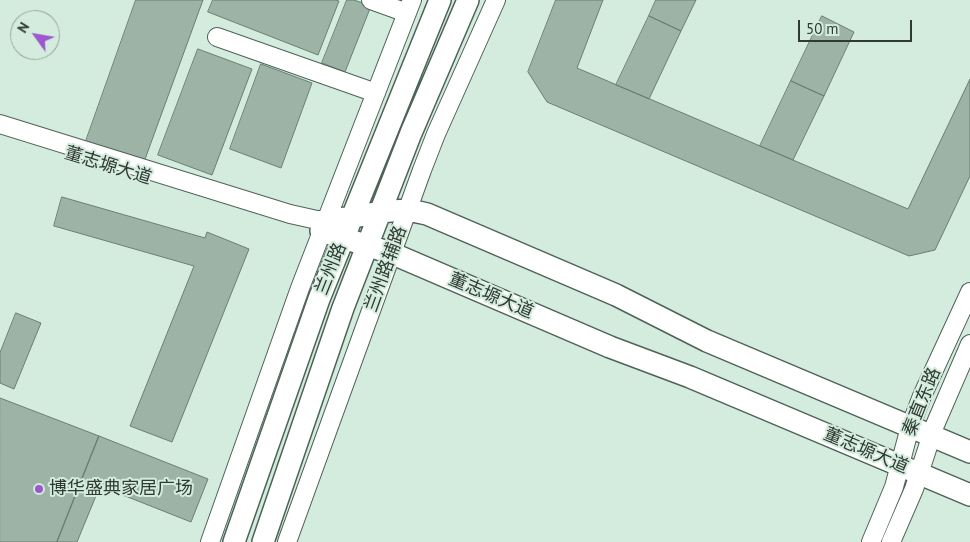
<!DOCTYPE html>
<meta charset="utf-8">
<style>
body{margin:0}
#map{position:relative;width:970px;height:542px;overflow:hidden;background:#d4ecdd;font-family:"PT Sans",sans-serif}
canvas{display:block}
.north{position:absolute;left:10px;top:10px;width:50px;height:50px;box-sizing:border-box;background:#d4ecdd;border:1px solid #92a499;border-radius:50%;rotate:302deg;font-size:14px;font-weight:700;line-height:20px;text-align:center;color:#303934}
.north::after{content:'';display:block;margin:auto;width:18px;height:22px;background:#9d58cd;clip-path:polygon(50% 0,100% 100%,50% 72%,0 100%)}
.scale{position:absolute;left:798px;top:20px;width:114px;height:22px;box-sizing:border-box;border:2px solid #303934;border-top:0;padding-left:6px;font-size:15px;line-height:18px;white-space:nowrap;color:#303934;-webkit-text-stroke:4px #d4ecdd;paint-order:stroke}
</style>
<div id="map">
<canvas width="970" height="542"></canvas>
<div class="north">N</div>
<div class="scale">50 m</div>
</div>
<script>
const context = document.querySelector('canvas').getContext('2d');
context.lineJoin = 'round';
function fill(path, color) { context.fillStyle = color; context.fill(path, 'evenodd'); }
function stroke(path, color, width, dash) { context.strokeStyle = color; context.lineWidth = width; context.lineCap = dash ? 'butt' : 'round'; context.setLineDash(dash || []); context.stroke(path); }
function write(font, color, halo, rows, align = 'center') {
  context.font = font + ' "PT Sans","Noto Sans SC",sans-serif'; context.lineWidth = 4; context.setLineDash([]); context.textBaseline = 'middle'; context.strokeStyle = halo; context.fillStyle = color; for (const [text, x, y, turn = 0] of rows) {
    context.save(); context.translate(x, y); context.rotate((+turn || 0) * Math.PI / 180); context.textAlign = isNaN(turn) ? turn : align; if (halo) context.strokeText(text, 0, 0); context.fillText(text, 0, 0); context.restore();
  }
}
const building = new Path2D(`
 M136,0H203L144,162L86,141Z
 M213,0H335L339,1L318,55L208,12Z
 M347,0H354L371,6L345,72L322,63Z
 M556,0H603L577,68L908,209L970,79V176L935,250L909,256L547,102L528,72Z
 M656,0H696L681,31L649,16Z
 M649,16L681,31L649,99L616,85Z
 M822,16L854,32L824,96L791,81Z
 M198,49L252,69L212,175L158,155Z
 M261,64L312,83L281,168L230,149Z
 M791,81L824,96L793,160L760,146Z
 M62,197L205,238L207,232L249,249L172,442L130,426L194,266L54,226Z
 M16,313L41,323L14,389L0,383V353Z
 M0,398L99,436L57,542H0Z
 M99,436L208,479L191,522L100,486L77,542H57Z`);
fill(building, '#9cb3a5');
stroke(building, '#697f72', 1);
const minor = new Path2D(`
 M371,0L407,13
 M217,37L376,93
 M0,124L290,214L317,220H326
 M210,542L300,288L412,0
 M287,542L422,170L436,134L496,0
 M871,542L894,487L910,427L922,396L970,292
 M891,542L914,489L935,425L970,344`);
const major = new Path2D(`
 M326,220C363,219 389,204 427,214L616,295L707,341L970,452
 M321,231L391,253L610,347L690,377L970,495
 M234,542L319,299L440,0
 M263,542L343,308L411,133L468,0`);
stroke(minor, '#4d6356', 20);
stroke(major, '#4d6356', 24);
stroke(minor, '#fff', 18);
stroke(major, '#fff', 21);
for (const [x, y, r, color] of [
 [39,489,5,"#9d58cd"]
]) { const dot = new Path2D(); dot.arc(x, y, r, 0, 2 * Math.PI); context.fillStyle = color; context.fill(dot); stroke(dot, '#d4ecdd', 2); }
write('18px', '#303934', '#d4ecdd', [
 ["董志塬大道",108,166,17],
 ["兰州路",331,269,-68],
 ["兰州路辅路",386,269,-70],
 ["董志塬大道",491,296,23],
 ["秦直东路",922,402,-68],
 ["董志塬大道",866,451,23]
]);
write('18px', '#303934', '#d4ecdd', [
 ["博华盛典家居广场",49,489]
], 'left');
</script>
